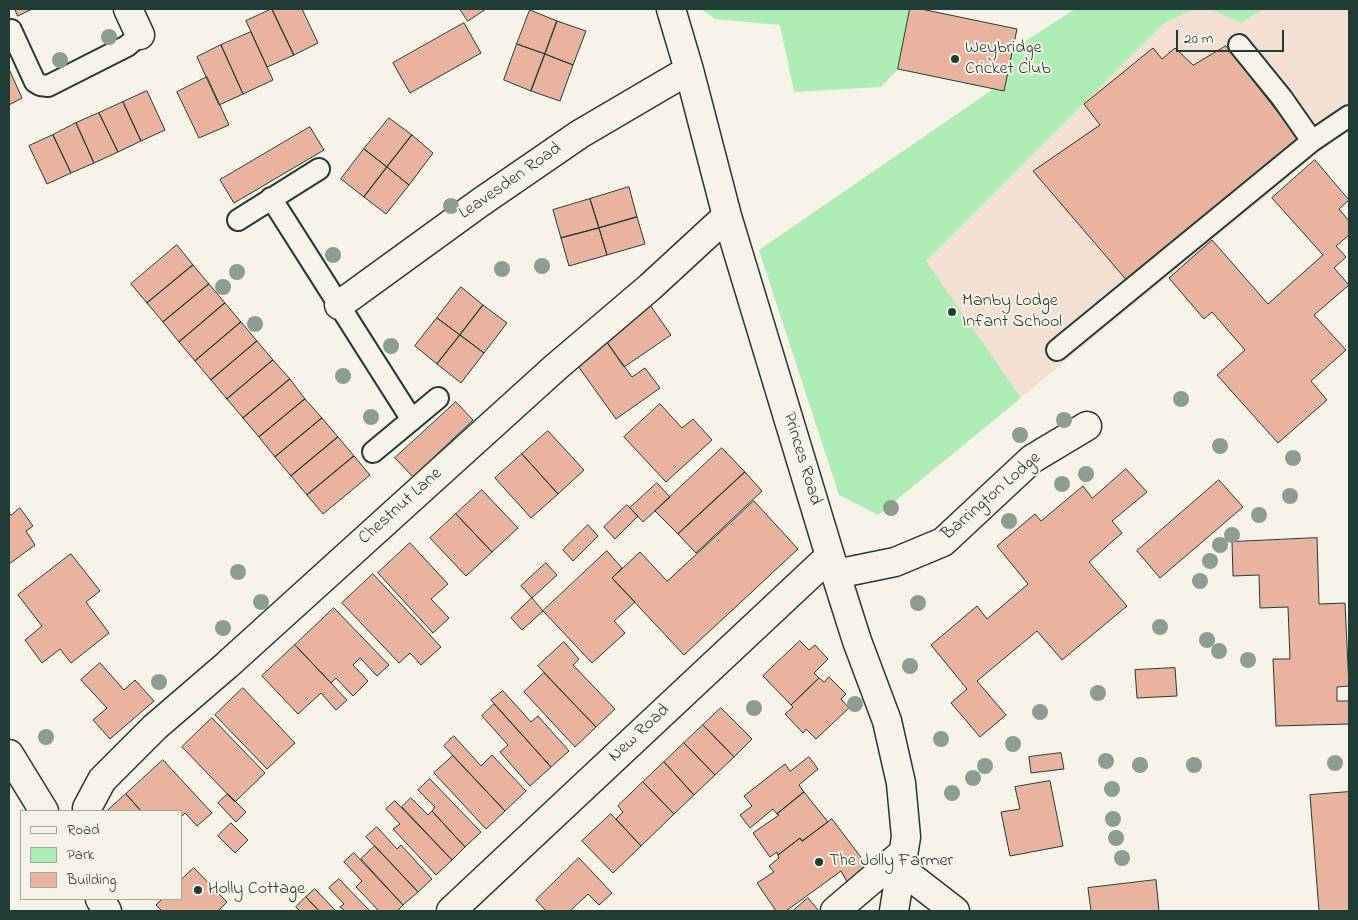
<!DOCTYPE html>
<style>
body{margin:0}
#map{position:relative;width:1358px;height:920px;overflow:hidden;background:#f7f3e8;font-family:"Indie Flower",sans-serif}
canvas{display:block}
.frame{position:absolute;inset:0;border:10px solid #1f3d34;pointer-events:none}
.legend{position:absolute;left:20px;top:810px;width:162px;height:90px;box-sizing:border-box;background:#f7f3e8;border:1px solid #a1aaa0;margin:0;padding:6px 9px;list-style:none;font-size:15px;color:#1f3d34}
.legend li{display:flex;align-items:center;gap:10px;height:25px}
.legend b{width:25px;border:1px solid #a1aaa0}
.scale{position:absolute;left:1176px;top:30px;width:108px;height:22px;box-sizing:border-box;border:2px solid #1f3d34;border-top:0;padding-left:6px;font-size:15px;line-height:18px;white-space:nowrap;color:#1f3d34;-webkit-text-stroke:4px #f7f3e8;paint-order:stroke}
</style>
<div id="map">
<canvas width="1358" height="920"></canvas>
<div class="frame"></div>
<ul class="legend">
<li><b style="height:6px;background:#f7f3e8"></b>Road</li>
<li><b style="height:14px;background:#aeeeb6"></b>Park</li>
<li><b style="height:14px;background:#eab3a0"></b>Building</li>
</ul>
<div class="scale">20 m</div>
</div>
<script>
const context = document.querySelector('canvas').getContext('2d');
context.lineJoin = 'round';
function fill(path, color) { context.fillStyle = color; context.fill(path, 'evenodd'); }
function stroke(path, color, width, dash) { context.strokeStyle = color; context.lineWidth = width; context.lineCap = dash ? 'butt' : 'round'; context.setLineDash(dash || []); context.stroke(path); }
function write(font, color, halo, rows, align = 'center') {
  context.font = font + ' "Indie Flower",sans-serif'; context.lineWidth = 4; context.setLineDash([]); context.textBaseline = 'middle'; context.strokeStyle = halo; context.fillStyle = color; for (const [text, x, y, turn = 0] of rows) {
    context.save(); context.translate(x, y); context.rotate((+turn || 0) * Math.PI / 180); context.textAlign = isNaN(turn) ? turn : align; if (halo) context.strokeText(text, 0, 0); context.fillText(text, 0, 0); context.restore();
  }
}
fill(new Path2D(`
 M1110,9H1349V128L878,515L839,495L759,250Z`), '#f3e0d2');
fill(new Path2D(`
 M701,9H910L898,69L881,87L794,92L780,25L715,19Z
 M1075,9H1196L1165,22L926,261L1021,398L878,515L839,495L759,250L995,88L1004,90L1013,49Z
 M1210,9H1264L1241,23Z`), '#aeeeb6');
const building = new Path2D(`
 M15,9H32L18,16Z
 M272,9L294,55L267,67L246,21Z
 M272,9H302L318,43L294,55Z
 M460,9H486L468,21Z
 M910,9H921L1017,29L1004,91L898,69Z
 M530,10L557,21L545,54L517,44Z
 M557,21L586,31L573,65L545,54Z
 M464,23L481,53L410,93L393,63Z
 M251,32L273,80L243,94L221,45Z
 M517,44L545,54L531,91L504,80Z
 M221,45L243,94L219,105L197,57Z
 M1226,46L1305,147L1129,283L1033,171L1100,125L1084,104L1153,48L1162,59L1175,48L1193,65Z
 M545,54L573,65L560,101L531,91Z
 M9,69L22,98L9,105Z
 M207,77L229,125L199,138L177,92Z
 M147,91L165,130L141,141L123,102Z
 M123,102L141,141L118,152L99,113Z
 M99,113L118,152L94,163L76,123Z
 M389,118L412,135L387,167L364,149Z
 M76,123L94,163L71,173L53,135Z
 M310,127L324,150L234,203L220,180Z
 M53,135L71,173L47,184L29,146Z
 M412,135L433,153L409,185L387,167Z
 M364,149L387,167L364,197L341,179Z
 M1315,160L1349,200L1339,209L1349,221V235L1336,246L1346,257L1334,268L1349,285L1314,315L1346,350L1311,381L1327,400L1278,443L1217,375L1245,350L1212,312L1204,319L1169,278L1212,240L1268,304L1323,255L1272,198Z
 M387,167L409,185L386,214L364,197Z
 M629,187L637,217L599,228L590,199Z
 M590,199L599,228L561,238L553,210Z
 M637,217L645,244L607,255L599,228Z
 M599,228L607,255L569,266L561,238Z
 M177,245L193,265L147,303L131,284Z
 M193,265L209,284L163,322L147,303Z
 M209,284L225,303L179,342L163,322Z
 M461,287L483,305L460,335L437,318Z
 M225,303L241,322L195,361L179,342Z
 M483,305L507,323L484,353L460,335Z
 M650,305L671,335L624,367L604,338Z
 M437,318L460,335L437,364L415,346Z
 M241,322L257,341L211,380L195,361Z
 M460,335L484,353L461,383L437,364Z
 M604,338L632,377L645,368L660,388L616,419L573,359Z
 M257,341L273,360L227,399L211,380Z
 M273,360L290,379L243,418L227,399Z
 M290,379L305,399L259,437L243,418Z
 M305,399L322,418L275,457L259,437Z
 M456,402L473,420L413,477L395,458Z
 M660,404L682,428L693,419L712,440L666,482L624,437Z
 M322,418L338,437L291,476L275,457Z
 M548,431L584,470L558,494L522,454Z
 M338,437L354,456L307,495L291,476Z
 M722,448L745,472L678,534L655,511Z
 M522,454L558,494L531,518L495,478Z
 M354,456L370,475L323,514L307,495Z
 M1126,469L1147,492L1112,521L1122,533L1089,562L1127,606L1062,660L1037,631L977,681L1006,715L980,737L951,703L967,689L931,645L977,606L987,619L1028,584L997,546L1035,514L1041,521L1083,486L1092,498Z
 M745,472L762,491L696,553L678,534Z
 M1219,480L1243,507L1160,578L1137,551Z
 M657,483L670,497L643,522L630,508Z
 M482,490L518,528L492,552L456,514Z
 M754,501L798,549L684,655L612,578L640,552L667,581Z
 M627,505L638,516L615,539L604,527Z
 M20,508L33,526L26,531L35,545L9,564V513L11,515Z
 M456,514L492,552L466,576L430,538Z
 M588,525L598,536L573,561L563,550Z
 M1317,538L1319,604L1345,603L1349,686L1337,687V701H1349V724L1276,726L1273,659H1290L1288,607L1260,608L1259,575L1233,576L1232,542Z
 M410,543L448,584L431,599L449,618L433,633L378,573Z
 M607,551L622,568L612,578L635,602L614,621L625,633L592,663L543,611Z
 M71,554L100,591L86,602L109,633L71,663L60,649L42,663L25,640L42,626L18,595Z
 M546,563L557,575L532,598L521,586Z
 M373,574L441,647L421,665L410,653L399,663L342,603Z
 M532,598L543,611L522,630L511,618Z
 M334,608L389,665L377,676L360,658L353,665L368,681L353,696L336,678L331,683L295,645Z
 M800,641L809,650L815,645L828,659L814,673L819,678L791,705L763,676Z
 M564,642L579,659L573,665L615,709L596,727L538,666Z
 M295,645L347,700L336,710L321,693L298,714L262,676Z
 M100,663L124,690L135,680L154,701L110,739L93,720L107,708L81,680Z
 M1175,668L1177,696L1137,698L1135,670Z
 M544,673L596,727L575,747L524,692Z
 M829,677L846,694L841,699L849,708L816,739L806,729L803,733L785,714L793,707L791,705L819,678L824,682Z
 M243,688L295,743L267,769L215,715Z
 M503,691L531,722L538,716L569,751L551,767L491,700Z
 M494,704L551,767L530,786L500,752L508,745L482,716Z
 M721,708L752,739L734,757L703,725Z
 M212,718L265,773L235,802L182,747Z
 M703,725L734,757L715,775L684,743Z
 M454,736L481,766L492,755L526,791L505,811L444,746Z
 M684,743L715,775L694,795L664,762Z
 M1061,753L1064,769L1031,773L1029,757Z
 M453,756L505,811L486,829L434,773Z
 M809,757L818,769L799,785L804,792L777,814L773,809L750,828L740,815L752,806L744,796L785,764L790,771Z
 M163,760L212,813L197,826L185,813L181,817V811H141L126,794Z
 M664,762L694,795L674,814L643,782Z
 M430,779L481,832L465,847L432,811L435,807L418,790Z
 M1050,781L1063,846L1010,856L1001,812L1020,809L1015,787Z
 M643,782L674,814L641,846L616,819L623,812L618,806Z
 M804,792L828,822L802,841L800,838L778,855L777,852L770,857L753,833L779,815L777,814Z
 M1349,792V911H1319L1310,795Z
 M126,794L141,811H107Z
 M228,794L246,812L236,822L218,803Z
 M411,798L428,815L432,811L465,847L452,860L402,807Z
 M395,801L452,860L436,875L393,829L400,824L386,809Z
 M611,814L641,846L613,873L582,841Z
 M832,819L869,868L850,887L841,871L786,911H776L757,883L774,872L769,866L779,858L778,855L800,838L802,841Z
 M231,823L248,840L235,853L218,836Z
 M377,827L397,849L401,845L432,879L418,892L366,837Z
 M375,846L418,892L403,905L361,859Z
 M354,853L403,905L397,911H379L356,887L362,881L344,862Z
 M579,858L612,893L599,905L588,894L570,911H546L536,900Z
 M194,868L227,902L218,911H162L156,905L162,899H181V880Z
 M339,879L370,911H345L340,907L344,904L329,888Z
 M1156,880L1159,911H1091L1088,888Z
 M315,889L336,911H319L306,897Z
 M306,897L319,911H300L296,907Z
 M808,898L819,911H793Z`);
fill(building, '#eab3a0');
stroke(building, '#1f3d34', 1);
const service = new Path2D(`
 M11,30L35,82L40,85L48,86L127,46L140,35
 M1312,141L1349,116
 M271,198L412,420
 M238,220L319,169
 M1057,350L1312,141L1282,98L1239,45
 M373,452L438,398`);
const minor = new Path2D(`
 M128,9L140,35
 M671,9L689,70L727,216L830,556L857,641L887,721L901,783L906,837L894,911
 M339,305L481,202L580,134L689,70
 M836,574L895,562L943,542L1032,459L1087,426
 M9,754L44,811
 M87,808L102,780L155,727L227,665L556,367L650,287L727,216
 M902,870L955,911
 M100,899L107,911
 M451,911L830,556
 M835,911L903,853`);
stroke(service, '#1f3d34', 24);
stroke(minor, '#1f3d34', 31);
stroke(service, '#f7f3e8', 20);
stroke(minor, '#f7f3e8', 28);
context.fillStyle = '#8c9e90';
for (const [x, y] of [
 [109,37],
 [60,60],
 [451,206],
 [333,255],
 [542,266],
 [502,269],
 [237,272],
 [223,287],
 [255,324],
 [391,346],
 [343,376],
 [1181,399],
 [371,417],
 [1064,420],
 [1020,435],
 [1220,446],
 [1293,458],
 [1086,474],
 [1062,484],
 [1290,496],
 [891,508],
 [1259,515],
 [1009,521],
 [1232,535],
 [1220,545],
 [1210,561],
 [238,572],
 [1200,581],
 [261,602],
 [918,603],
 [1160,627],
 [223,628],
 [1207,640],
 [1219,651],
 [1248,660],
 [910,666],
 [159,682],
 [1098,693],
 [855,704],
 [754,708],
 [1040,712],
 [46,737],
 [941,739],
 [1013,744],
 [1106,761],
 [1335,763],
 [1140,765],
 [1194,765],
 [985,766],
 [973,778],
 [1112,789],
 [952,793],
 [1113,819],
 [1116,838],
 [1122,858]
]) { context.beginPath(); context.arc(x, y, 8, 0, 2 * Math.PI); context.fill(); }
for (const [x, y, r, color] of [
 [955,59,5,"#1f3d34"],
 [952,312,5,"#1f3d34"],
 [819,862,5,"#1f3d34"],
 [198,890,5,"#1f3d34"]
]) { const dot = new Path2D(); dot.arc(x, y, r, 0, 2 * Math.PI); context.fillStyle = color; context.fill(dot); stroke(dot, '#f7f3e8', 2); }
write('18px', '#1f3d34', '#f7f3e8', [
 ["Weybridge",965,49],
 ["Cricket Club",965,70],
 ["Manby Lodge",962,302],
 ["Infant School",962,323],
 ["The Jolly Farmer",829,862],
 ["Holly Cottage",208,890]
], 'left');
write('18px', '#1f3d34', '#f7f3e8', [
 ["Leavesden Road",511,182,-35],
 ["Princes Road",801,459,73],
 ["Barrington Lodge",992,497,-41],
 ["Chestnut Lane",401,507,-42],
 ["New Road",640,734,-43]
]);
</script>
